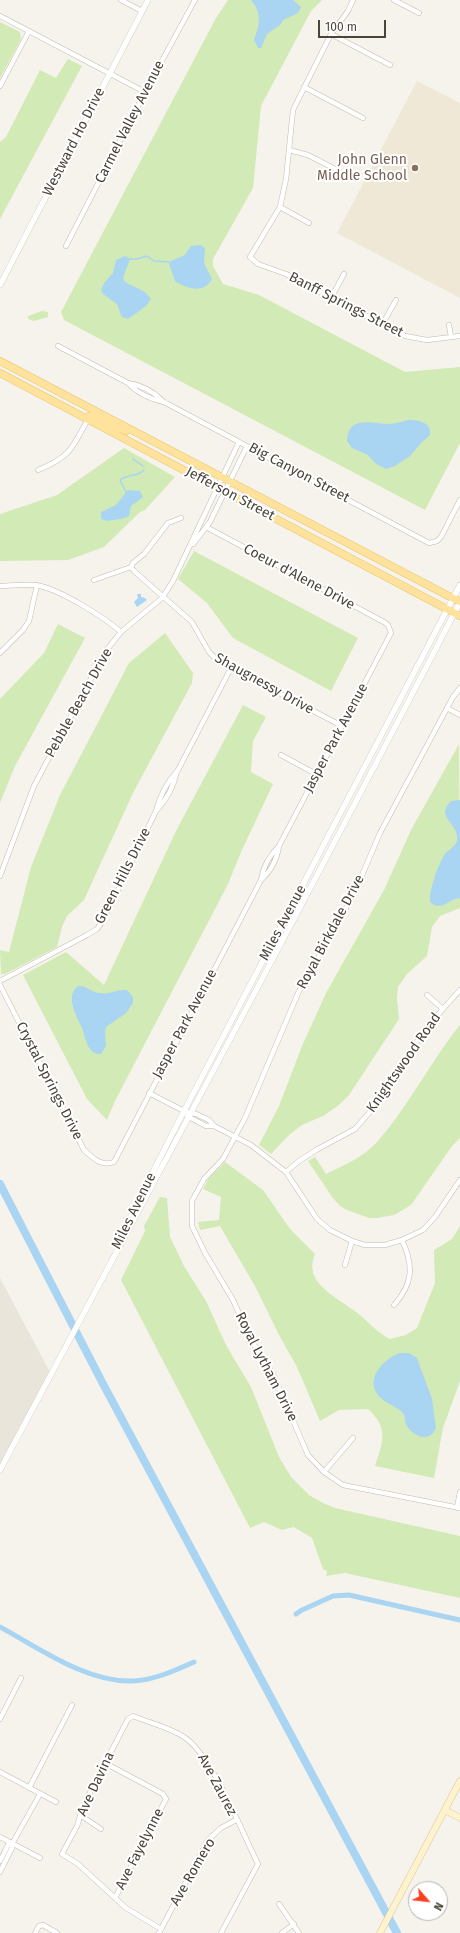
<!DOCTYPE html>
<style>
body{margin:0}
#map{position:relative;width:460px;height:1933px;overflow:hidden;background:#f6f3ec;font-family:"Fira Sans",sans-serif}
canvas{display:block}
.north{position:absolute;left:408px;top:1881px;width:40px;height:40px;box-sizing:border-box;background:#fff;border:1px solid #b7b4b0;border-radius:50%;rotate:118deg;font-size:11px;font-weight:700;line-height:16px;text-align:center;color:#4b4439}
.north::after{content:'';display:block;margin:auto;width:14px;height:18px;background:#fc3f1d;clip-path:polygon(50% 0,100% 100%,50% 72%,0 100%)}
.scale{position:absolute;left:318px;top:20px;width:68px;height:18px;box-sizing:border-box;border:2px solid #4b4439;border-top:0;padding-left:5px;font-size:12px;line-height:14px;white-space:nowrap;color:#4b4439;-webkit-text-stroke:3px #fff;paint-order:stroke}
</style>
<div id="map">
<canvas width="460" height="1933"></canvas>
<div class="north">N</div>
<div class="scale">100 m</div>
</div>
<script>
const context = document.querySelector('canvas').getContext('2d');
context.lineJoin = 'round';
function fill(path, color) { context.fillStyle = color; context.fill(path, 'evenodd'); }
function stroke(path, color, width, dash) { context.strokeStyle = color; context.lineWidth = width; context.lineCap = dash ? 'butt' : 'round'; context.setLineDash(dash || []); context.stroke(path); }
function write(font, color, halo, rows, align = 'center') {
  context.font = font + ' "Fira Sans",sans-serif'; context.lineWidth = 4; context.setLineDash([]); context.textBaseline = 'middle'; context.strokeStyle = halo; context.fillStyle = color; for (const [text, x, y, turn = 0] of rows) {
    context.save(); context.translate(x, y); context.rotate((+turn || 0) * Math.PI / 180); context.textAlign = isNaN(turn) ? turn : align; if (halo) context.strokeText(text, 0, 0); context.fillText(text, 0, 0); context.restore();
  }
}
fill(new Path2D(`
 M0,1278L51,1374L0,1469Z`), '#eae5da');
fill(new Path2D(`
 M417,81L460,103V298L337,233Z`), '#efe8d6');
fill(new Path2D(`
 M228,0H322L311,11L261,106L253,188L213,259V266L223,284L259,295L405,372L460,367V443L425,510L64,320L61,312L216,18Z
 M0,22L20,32L21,39L0,78Z
 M68,59L82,66L0,219V142L6,137L40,70L56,78Z
 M42,311L48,312V317L34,321L28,319V316Z
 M124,448L175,477L145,510L140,512L104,547L68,560L0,561V514L57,495Z
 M194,551L358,638L331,691L233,638L207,603L178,579Z
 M58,624L85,638L15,766L0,803V699L44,653Z
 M165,633L193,673L192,683L133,793L84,900L67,916L62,927L57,947L5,974H1L0,950L9,952L31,867L60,795L129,663Z
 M243,705L266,717L253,741L251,772L273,784L241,852L228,884L115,1101L107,1120L87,1099L23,975L66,952L104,985L176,831Z
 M459,744L460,908L440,916L432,927L427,956L407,974L398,987L397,998L399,1019L349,1095L339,1105L323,1116L302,1125L289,1135L271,1154L259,1145L279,1106L302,1046L326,993L384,890L411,830Z
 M460,1025V1138L452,1146L411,1205L394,1215L377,1218H369L347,1210L340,1206L332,1197L308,1161L315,1157L326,1174C344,1165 362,1158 376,1143C407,1109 430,1062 460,1025Z
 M225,1162L263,1190L290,1229L315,1254C302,1283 337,1297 356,1312C368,1321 376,1332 390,1339L406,1335L417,1328L435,1283L434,1250L452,1239L460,1226V1381L443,1428L434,1478L375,1466C383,1442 389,1428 368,1409L339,1410L320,1421L297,1367L278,1333L256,1288L220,1226L200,1230L198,1222L219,1220L221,1197L203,1189L209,1178Z
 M160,1197L167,1198L170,1237L184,1266L206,1301L226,1345L251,1387L279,1457L291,1477L309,1495L323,1503L335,1508L460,1536V1598L345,1573L326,1576L327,1571L323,1569L312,1538L294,1527L282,1530L264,1522L250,1528L121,1280L145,1231L144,1226Z`), '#d2eab5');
fill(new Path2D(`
 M251,0H293L301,7L298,13L283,20L280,25L267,34L261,48H258L254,40C260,25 262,13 251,0Z
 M200,245L205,248L204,263L212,279C204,294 187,289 175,281L169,264L171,261L185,255L191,246Z
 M125,256L130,259L123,278L125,282L145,292L151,299L146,306L128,319L122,317L117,304L103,294L101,290L104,283L113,273L116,260Z
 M408,420C418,420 432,422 430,435L422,442L410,456L395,466L386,469L376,464L368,455L352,448L347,441C348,416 370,423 386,424C394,424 401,422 408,420Z
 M128,490L140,491L143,497L131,506L129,516C124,519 113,520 107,521L101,519V512L116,505Z
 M137,594H141V597L145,598L147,600L137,607L134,602L138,598Z
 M460,800V898C448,899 442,912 430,902C429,890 438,866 444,855C448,850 455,847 457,841C460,822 434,819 451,801Z
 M78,986C86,985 91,992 99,993C108,995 117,989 127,990L133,997V1003L126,1013L106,1027L105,1033L106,1046L101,1054C86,1055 86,1036 81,1026C76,1015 65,996 78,986Z
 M399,1353H409L417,1358L432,1399L436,1428C430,1443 414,1437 407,1426C404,1421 406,1416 402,1412C396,1406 387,1404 381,1398C363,1382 381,1361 399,1353Z`), '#a9d4f2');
stroke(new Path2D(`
 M130,259H137L147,256L154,261L170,262
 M133,459L143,466
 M126,492L120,480C127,474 138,477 144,470`), '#a9d4f2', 1.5);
stroke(new Path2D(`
 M296,1614L302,1610L333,1596L349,1595L460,1620
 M0,1627C39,1648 87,1683 133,1681C154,1680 174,1671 194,1662`), '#a9d4f2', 5);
stroke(new Path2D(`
 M0,1184L102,1382L397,1933`), '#a9d4f2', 8);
const minor = new Path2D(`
 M121,0L142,11
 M353,0L348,11L331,34L293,110L286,179L280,207L250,257L258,264L286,274L405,336L427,340L460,336
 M394,0L419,13
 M0,16L145,92
 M331,34L390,65
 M0,86L29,31
 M304,87L363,118
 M289,150L308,155L337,170
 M280,207L309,223
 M66,246L145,92L195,0
 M331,298L344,274
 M382,325L396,300
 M449,325L451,337
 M58,346L128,383C137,393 150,399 164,402
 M128,383C142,385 154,392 164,402L429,543L437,541L441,537L460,500
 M38,470C70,457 72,449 88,419
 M181,518L168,523L144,554L133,563L131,567L134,571L192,622L209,652L218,661L342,726
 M206,527L384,622L388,625L391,633L279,846C277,859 271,871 261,880
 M193,544L210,522L247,446
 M94,580L131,567
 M0,586C14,586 27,583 40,586C62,591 104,617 121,632
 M0,653L23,630L29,621L37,585
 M460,688L453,697L380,833L354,894L299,991L245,1118L223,1159L204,1179L192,1201V1226L205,1253L233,1300L251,1340L273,1374L308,1455L324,1472L343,1485L460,1508
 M447,708L460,715
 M281,755L316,774
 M157,810C167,799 174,786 177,771
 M0,876L34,786L105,652L121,632L162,598L173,581L239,442
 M0,981L87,935L97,929L103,921L156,811C160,795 167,782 178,770L231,668
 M0,985L84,1150C93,1158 101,1167 114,1162L261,880C263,867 270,855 279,846
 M427,995L443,1009
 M149,1093L184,1111L196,1114L209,1120L214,1126L251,1145L286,1172L317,1219L330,1230L352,1241L365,1245H385L402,1240L423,1230L435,1217L460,1180
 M187,1116L206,1126H214
 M286,1172L299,1161L316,1150L355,1129L375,1106L426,1028L460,990
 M345,1265L352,1241
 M394,1305C413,1284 414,1266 402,1240
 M324,1472L353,1438
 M457,1508L460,1492
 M0,1719L21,1678
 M105,1763L163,1794L166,1799L115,1898
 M0,1772L56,1802
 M29,1788L72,1705
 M80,1815L101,1829
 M0,1837L40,1858
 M0,1861L8,1845L12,1844
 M0,1872L12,1848V1844L40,1794
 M279,1904L299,1933
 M161,1929L126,1908L78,1864L62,1854L77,1826L84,1804L128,1719L133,1716C150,1723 169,1727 184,1737C212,1755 242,1832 258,1864L221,1933
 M35,1933L39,1926L43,1925L57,1933
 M159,1933L208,1840L221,1828L236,1820
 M282,1933L294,1924`);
const tertiary = new Path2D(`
 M0,285L148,0
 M131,1215L184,1111L460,585
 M0,1470C154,1181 310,893 460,602`);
const secondary = new Path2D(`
 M445,1810L460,1818
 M380,1933L460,1781`);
const primary = new Path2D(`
 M0,361L460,602
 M0,373L460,616
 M88,419L89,416H92L126,431`);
stroke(minor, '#c2bbae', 5.5);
stroke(tertiary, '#c2bbae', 6);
stroke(secondary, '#d6c79b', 7);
stroke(primary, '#e6c16a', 8);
stroke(minor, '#fff', 4.5);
stroke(tertiary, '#fff', 5.5);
stroke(secondary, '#fff3cd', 6);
stroke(primary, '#ffe39c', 7);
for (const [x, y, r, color] of [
 [415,168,4,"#8d6e63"]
]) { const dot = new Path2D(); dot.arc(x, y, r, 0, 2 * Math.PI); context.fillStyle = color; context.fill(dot); stroke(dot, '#fff', 1.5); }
write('14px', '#4b4439', '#fff', [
 ["Carmel Valley Avenue",130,122,-63],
 ["Westward Ho Drive",74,142,-63],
 ["Banff Springs Street",346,305,27],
 ["Big Canyon Street",299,473,28],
 ["Jefferson Street",230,494,28],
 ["Coeur d'Alene Drive",299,577,28],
 ["Shaugnessy Drive",264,684,29],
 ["Pebble Beach Drive",79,703,-61],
 ["Jasper Park Avenue",336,738,-62],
 ["Green Hills Drive",123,876,-63],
 ["Miles Avenue",283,923,-62],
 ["Royal Birkdale Drive",331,932,-62],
 ["Jasper Park Avenue",185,1024,-62],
 ["Knightswood Road",404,1063,-55],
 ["Crystal Springs Drive",49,1081,63],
 ["Miles Avenue",134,1211,-64],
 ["Royal Lytham Drive",266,1367,63],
 ["Ave Davina",96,1784,-65],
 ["Ave Zaurez",217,1785,62],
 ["Ave Fayelynne",140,1849,-63],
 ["Ave Romero",193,1872,-60]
]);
write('14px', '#785e54', '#fff', [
 ["John Glenn",407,160],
 ["Middle School",407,176]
], 'right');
</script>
